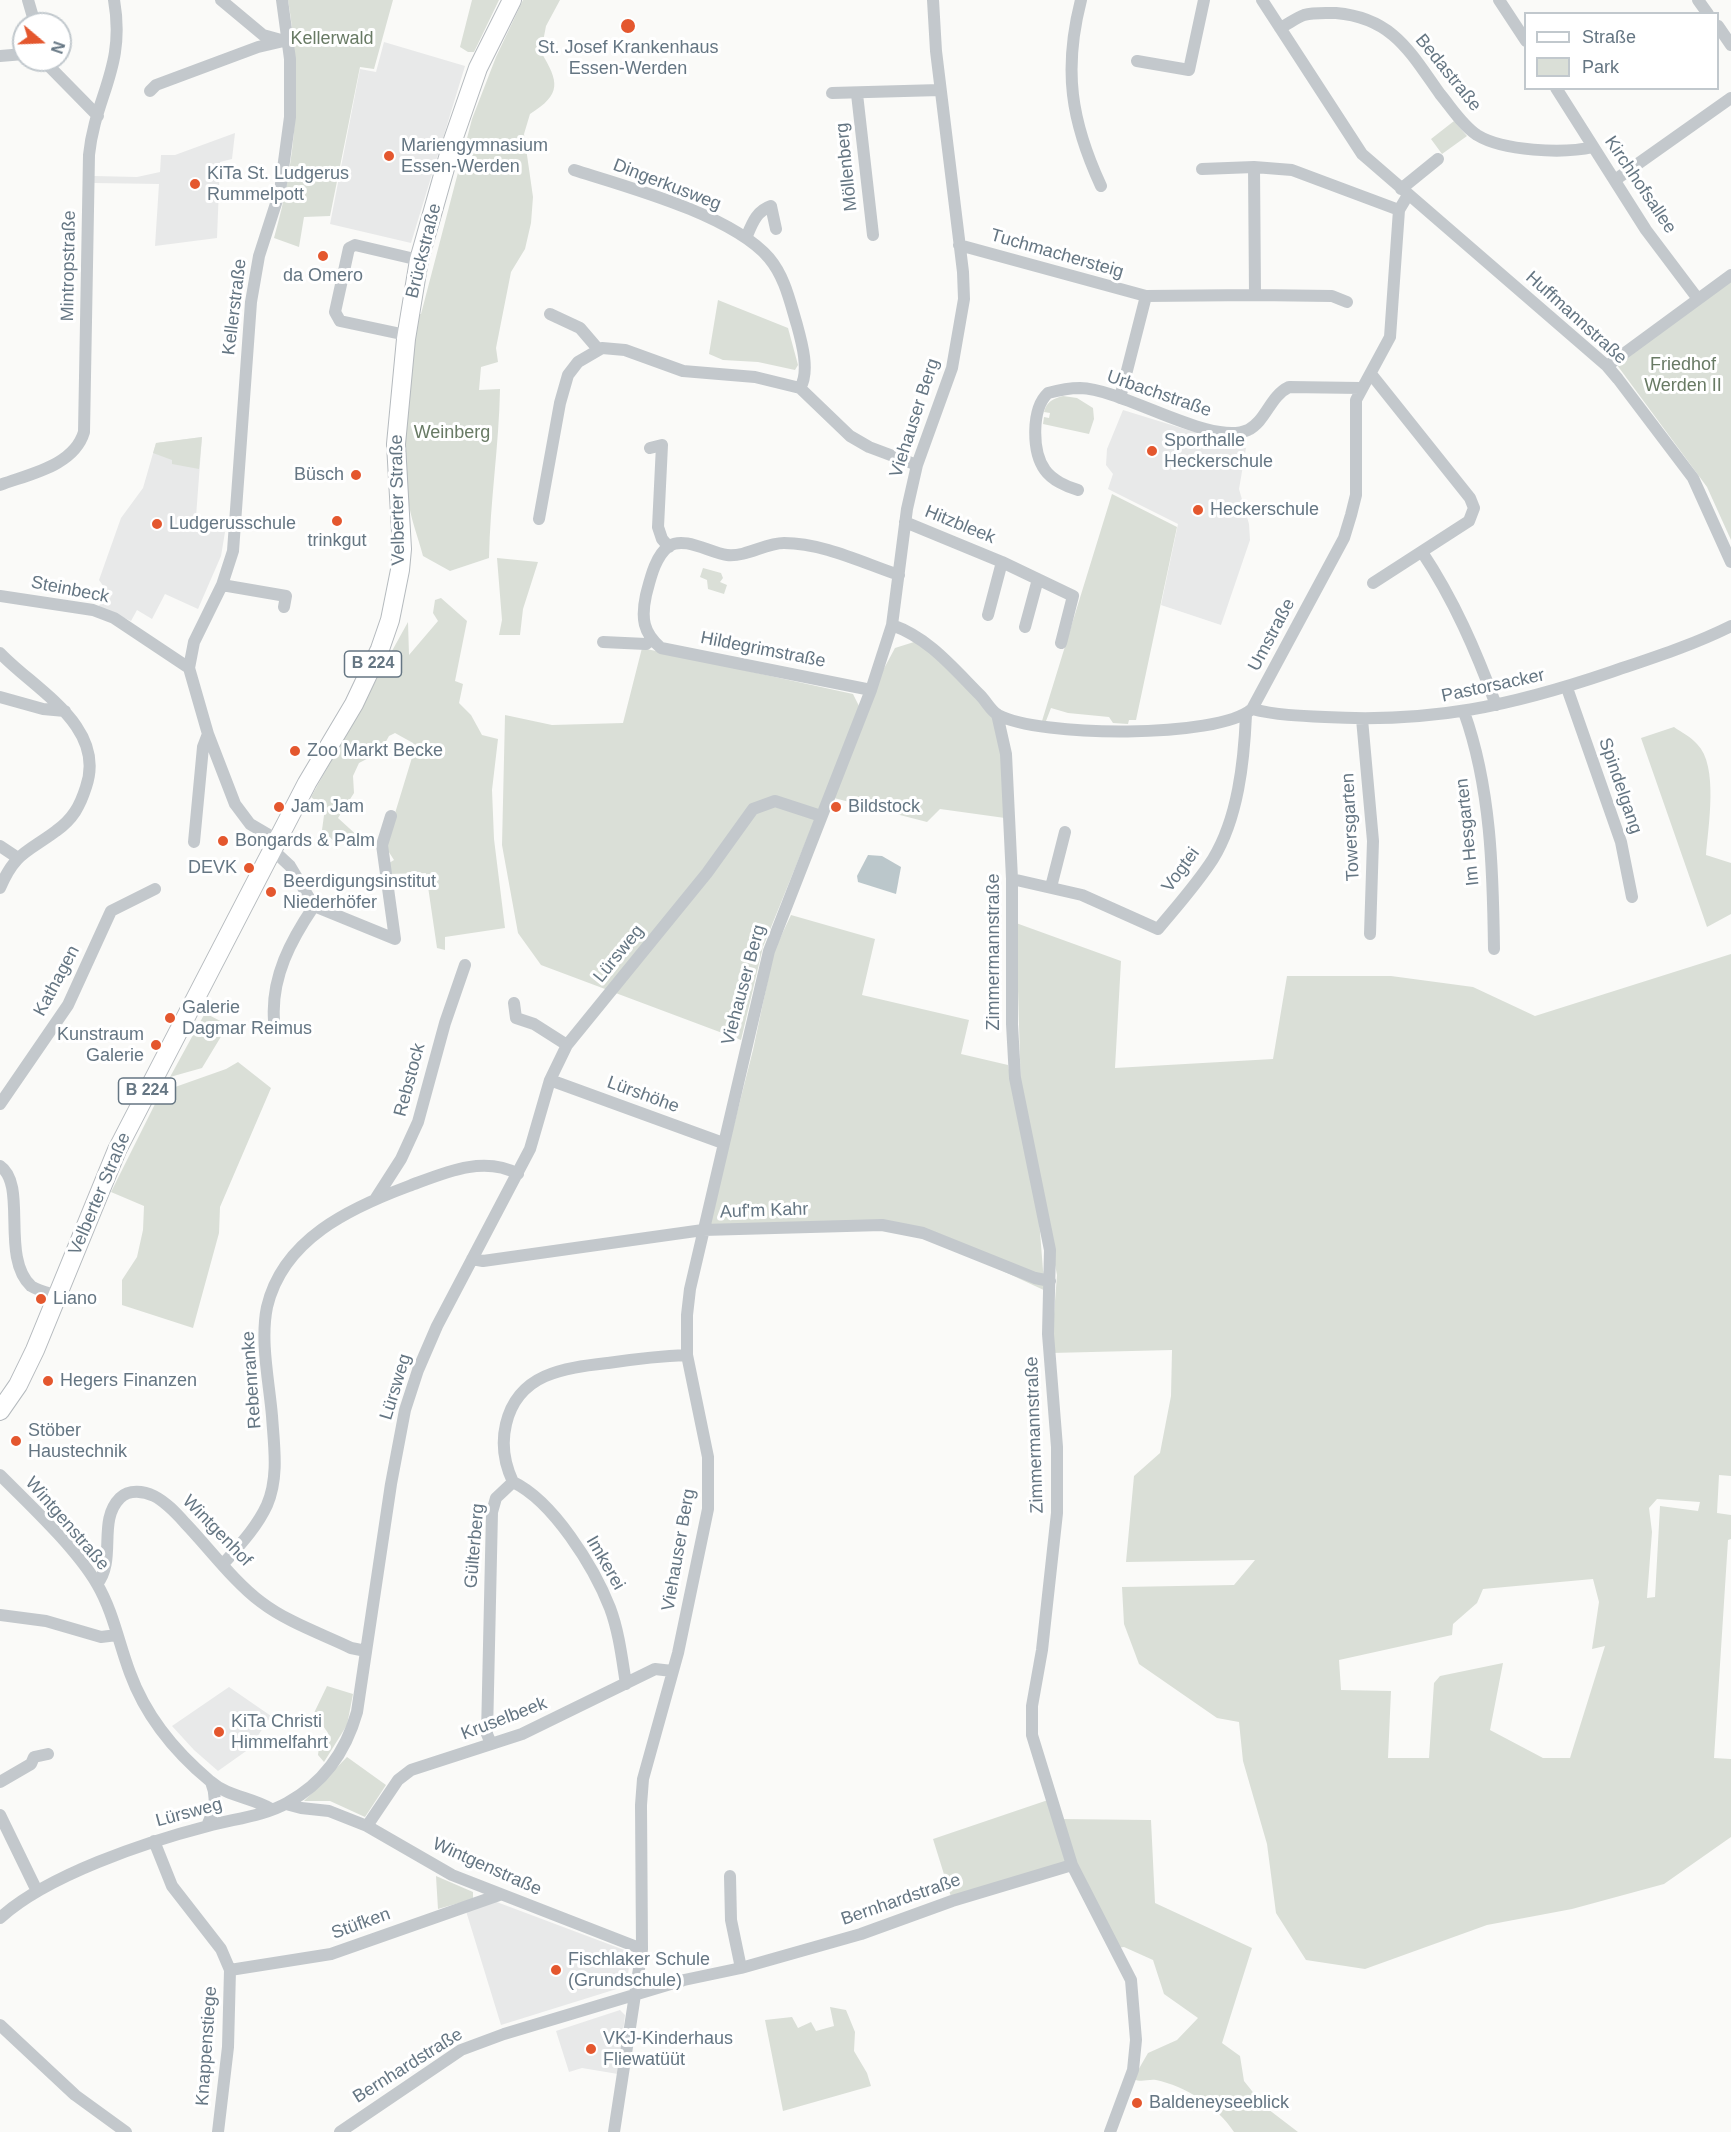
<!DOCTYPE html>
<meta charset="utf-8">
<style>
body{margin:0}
#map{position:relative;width:1731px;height:2132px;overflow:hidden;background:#fafaf8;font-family:Helvetica,sans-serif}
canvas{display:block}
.legend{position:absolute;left:1524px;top:12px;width:195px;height:78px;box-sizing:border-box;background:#fff;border:2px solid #c1c8cd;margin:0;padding:8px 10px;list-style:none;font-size:18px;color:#657683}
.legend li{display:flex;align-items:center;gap:12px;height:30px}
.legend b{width:30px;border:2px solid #c1c8cd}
.north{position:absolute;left:12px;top:12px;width:60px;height:60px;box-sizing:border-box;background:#fff;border:2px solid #c1c8cd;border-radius:50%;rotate:109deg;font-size:16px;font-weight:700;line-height:24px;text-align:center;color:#657683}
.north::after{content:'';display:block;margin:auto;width:21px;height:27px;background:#e4572e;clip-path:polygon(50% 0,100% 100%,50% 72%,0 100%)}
</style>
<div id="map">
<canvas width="1731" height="2132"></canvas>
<ul class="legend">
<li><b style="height:8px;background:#fff"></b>Straße</li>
<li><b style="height:16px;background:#dadfd7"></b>Park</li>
</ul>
<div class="north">N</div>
</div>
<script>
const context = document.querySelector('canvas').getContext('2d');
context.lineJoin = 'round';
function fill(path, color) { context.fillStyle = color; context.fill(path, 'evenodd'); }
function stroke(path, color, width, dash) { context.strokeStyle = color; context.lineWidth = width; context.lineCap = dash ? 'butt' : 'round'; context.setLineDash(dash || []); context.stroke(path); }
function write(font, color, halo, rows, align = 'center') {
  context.font = font + ' Helvetica,sans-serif'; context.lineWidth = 6; context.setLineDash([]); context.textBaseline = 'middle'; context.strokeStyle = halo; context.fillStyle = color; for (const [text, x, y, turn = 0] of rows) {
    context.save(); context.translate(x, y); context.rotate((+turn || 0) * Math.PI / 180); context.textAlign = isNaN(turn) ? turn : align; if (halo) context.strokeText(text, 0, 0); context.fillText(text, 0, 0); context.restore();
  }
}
fill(new Path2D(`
 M384,42L465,66L411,243L330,224L360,69L376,72Z
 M235,133L232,159L220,162L217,238L155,246L159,184L94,183V176L137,177L160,172L161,155H175Z
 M1123,410L1246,448L1239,489L1249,524L1250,540L1221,625L1161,605L1178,524L1108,489L1113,474L1106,465L1107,449Z
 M202,437L195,530L225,532L221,556L198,609L165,594L152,619L137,610L131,621L98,606L111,597L99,580L121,518L143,488L156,443Z
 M229,1687L271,1716L249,1749L218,1771L194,1750L172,1726Z
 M494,1901L627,1951L630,1958L627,1982L623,1987L501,2025L466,1911Z
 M620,2010L625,2015L618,2074L582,2068L569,2072L556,2031Z`), '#e8e9e9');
fill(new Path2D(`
 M288,0H393L374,69L360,67L330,216L304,217L299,247L274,238C297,158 302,82 288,0Z
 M472,0H499L474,52H468L460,47Z
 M523,0H560L546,26L541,52C559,82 562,94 530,114L524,134L533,197L531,223L525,249L511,272L496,348L498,362L481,367L479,390L500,389C499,446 490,501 489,558L450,571L423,556C418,537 410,517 408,498C401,437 408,374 418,314H421L472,119L496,57Z
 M1454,121L1467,136L1442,154L1431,139Z
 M1731,281V540L1707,487L1617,365Z
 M718,300L788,328L798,365L795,370L758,362L723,360L709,354Z
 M1063,396L1077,398L1093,408L1094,419L1089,434L1043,424L1044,417L1049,418L1050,413L1044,412C1047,401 1053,399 1063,396Z
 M202,437L199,469L172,464V460L153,453L156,443Z
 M1112,494L1177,527L1136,720H1129L1128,724L1113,723L1109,717L1068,713L1051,708L1046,721H1042Z
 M497,558L538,562L523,609L520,635H499L502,620Z
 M703,568L721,573L723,578L720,582L727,585L724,594L708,589L707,580L700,577Z
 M441,598L467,621L455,681L463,684L459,703L471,715L482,735L498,739L492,790L494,839L505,928L445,937V950L437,948L426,873L388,874L389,863L394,860L385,846L414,751L413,743L395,733L389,736L380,752L359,763L353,776L354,793L338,818L361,839L359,843H336L322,830L325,808L311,797L408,622L409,655L438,621L433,613L435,600Z
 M914,642L926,647L992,714L1002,755L1005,818L940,809L927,822L834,798L881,674L895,648Z
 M642,648L853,694L860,708L763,947L741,1040L541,965L518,933L502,845L505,715L552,725L623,723Z
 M1674,727C1681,732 1691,737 1697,744C1719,765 1708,828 1706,855L1731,863V914L1707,927L1641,738Z
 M791,915L875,939L862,995L969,1020L961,1054L1008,1065L1039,1219L1043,1270L1048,1292L897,1222L708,1227L753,1050L774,951Z
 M1016,923L1121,961L1115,1068L1273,1059L1287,976H1391L1473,987L1535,1016L1731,954V1476L1719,1475L1717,1513L1731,1515V1539L1728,1540L1714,1758L1731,1759V1837L1664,1884L1572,1909L1487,1925L1365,1969L1306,1960L1276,1913L1267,1844L1243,1761L1239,1722L1217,1718L1139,1664L1124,1624L1122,1587L1234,1585L1255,1560L1126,1562L1134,1476L1160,1453L1171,1396L1172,1350L1051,1353L1057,1275L1021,1092ZM1657,1499L1700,1502L1698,1511L1660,1506L1655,1597L1647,1598L1652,1532L1649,1508ZM1593,1579L1599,1602L1592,1649L1605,1646L1570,1758H1543L1490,1730L1503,1663L1440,1676L1434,1683L1429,1758H1388L1391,1691L1341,1690L1339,1660L1452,1635L1453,1624L1477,1603L1483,1589Z
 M205,1013L228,1025L202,1068L170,1077Z
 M238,1062L271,1088L220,1207L219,1233L193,1328L122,1305V1280L137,1257L143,1230L144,1206L111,1192L161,1092L226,1069Z
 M327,1686L353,1694L347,1725L324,1762L318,1755L319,1747L328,1733L314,1713Z
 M347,1757L386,1785L365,1817L330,1801H304Z
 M1048,1800L1070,1865L952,1900L933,1839Z
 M1058,1819L1151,1820L1155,1903L1252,1948L1222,2043L1240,2056L1244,2081L1264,2106L1298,2132H1234C1217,2106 1185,2086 1156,2080C1147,2079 1142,2083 1133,2079L1148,2053L1177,2040L1198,2018L1164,1994L1153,1960L1124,1947L1117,1948L1084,1882Z
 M436,1876L473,1892V1899L438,1909Z
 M830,2007L846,2010L855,2032L854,2051L867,2073L871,2086L783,2111L765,2020L792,2017L798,2028L811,2022L816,2031L834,2026Z`), '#dadfd7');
fill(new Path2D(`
 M868,855L882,856L901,867L896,894L858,882L857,876Z`), '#bbc7cb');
const primary = new Path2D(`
 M0,1411L18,1385L35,1350L117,1150L307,783L354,704L380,649L390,620L400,570L402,549L396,444L406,339L419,260L453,140L478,68L512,0`);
stroke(primary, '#b5babe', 20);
stroke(new Path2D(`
 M28,0L35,24
 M221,0L263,35L281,40
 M1081,0C1063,70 1071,121 1101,186
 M1262,0L1362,154L1607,366L1618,379L1693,478L1731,562
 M1499,0L1526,41
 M1698,0L1708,14
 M1718,26L1731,45
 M1280,28C1288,24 1296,18 1304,15C1314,12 1327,13 1336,13C1393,18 1410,52 1440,94C1451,107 1462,125 1477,135C1503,151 1563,154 1593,147
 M0,56L24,54
 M43,60L98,116
 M1137,61L1189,70L1204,0
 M1556,88L1646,230L1698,299
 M150,91L156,85L258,47L288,40
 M832,93L940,90
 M857,94L873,235
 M1202,169L1254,167
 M574,170C628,187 732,215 769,258C785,277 790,302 797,325C802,343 810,372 800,388
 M1615,180L1731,98
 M1401,189L1438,159
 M746,238C752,224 756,211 771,206L776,229
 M959,245L1146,296L1255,295L1254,167L1292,170L1399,210
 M1255,295L1332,296L1347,302
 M550,314L580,328L598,349
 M406,335L340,321L335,312L349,248L355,245L419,260
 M1607,366L1731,275
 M1371,374L1470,498L1474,508L1469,521L1373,583
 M1120,398L1146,296
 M650,448L662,445L658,527L662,539L669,547
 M0,485C29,474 74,466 84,432L89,155C95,96 126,67 114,0
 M1078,490C1067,487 1052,480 1045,470C1032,452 1031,409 1048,393C1059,390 1069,388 1080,388C1124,389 1211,447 1248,430C1266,421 1270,396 1289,387L1360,388
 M539,519L560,403L568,375L578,362L602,348L625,350L683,371L755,377L800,388L850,436L869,447L917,465
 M905,522L1002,562L1073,596L1061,643
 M1422,552C1454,600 1476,651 1496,705
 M222,585L286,596L284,607
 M0,596L93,610L114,618L189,668
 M988,615L1002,562
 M892,625C929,638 953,668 980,695C986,701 991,711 998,715C1039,737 1217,739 1252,709L1344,538L1351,515L1356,495V400L1390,337L1399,210L1408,195
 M1025,627L1038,579
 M603,642L646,644L651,640
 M0,653C34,689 107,726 86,787C80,806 73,819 56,831C28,852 15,852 0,888
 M1567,688L1621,842L1632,897
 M871,690L661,648C643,633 641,618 646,595C650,580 655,556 669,546C685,536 710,553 727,555C747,557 765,543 784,543C823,543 863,563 899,575
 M0,697L43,709L65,711
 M1252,709C1276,715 1300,716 1325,717C1432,723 1511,706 1611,672C1652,658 1693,645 1731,626
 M1464,712C1491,787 1493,871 1494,949
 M997,714L1006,754L1012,879V1024L1015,1078L1050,1250L1048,1334L1057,1447V1513L1042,1650L1032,1706V1735L1072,1865L1131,1980L1136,2040L1133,2070L1110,2132
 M1362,719L1373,841L1370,934
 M279,841L250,824L235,804L208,734L189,668L194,642L222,585L233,551L251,302L259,256L280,191L290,117V59L282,0
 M194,842L203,747L208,734
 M0,846L18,858
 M274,851L290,866L314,906L395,939L382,845L391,816
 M1012,879L1082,895L1158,929C1177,906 1197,884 1213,859C1238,818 1244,762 1246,715
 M1051,887L1065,832
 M514,1003L516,1018L534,1024L567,1045
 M274,1020C271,977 291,940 314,906
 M550,1080L723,1143
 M0,1104L68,1005L111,911L155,889
 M0,1166C28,1185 0,1257 31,1286C39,1291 49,1293 58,1296
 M376,1198L401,1159L418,1122L445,1023L465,965
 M472,1259L483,1261L703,1230L882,1225L923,1233L1035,1278L1050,1281
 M0,1475C30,1505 76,1548 97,1584C113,1611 119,1644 130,1673C146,1717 174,1751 210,1781C228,1797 251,1797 271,1809
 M513,1482C553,1501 594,1567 610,1608C619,1632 622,1659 626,1684
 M224,1563C239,1546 257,1527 267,1505C279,1477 274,1446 272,1416C269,1381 260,1341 267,1307C283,1239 350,1208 409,1186C444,1173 483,1155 518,1174
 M97,1584C117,1559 97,1521 120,1498C129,1489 144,1491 154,1496C166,1502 176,1513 185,1523C209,1548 234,1582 261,1602C287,1622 322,1634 351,1648L366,1651
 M0,1615L46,1621L101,1637L117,1635
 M491,1744L487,1734L492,1512L496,1498L513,1482C504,1463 501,1445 506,1424C518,1373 564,1368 608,1363C635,1359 660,1356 687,1355
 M0,1782L31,1764L34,1757L48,1754
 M286,1804L301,1808L329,1811L367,1826L452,1875L642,1949
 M0,1815L37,1891
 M207,1826C214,1810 218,1799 211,1782
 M367,1826L398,1780L411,1770L522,1734L655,1669L672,1671
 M154,1841L172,1886L221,1949L230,1970L228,2047L218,2132
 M730,1876L731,1920L741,1968
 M0,1918C47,1875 146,1842 208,1826C233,1819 264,1816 287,1803C324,1783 346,1751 357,1712L391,1484L405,1410L418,1370L437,1326L530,1149L550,1080L567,1045L707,873L753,809L775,801L821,816
 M230,1970L331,1954L499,1895
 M0,2025L75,2095L126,2132
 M340,2132L461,2050L504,2034L684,1980L741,1968L861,1934L952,1901L1072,1865
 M614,2132L642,1949L641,1805L643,1779L678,1653L708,1509V1457L687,1355V1315L690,1289L769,951L871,690L892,625L907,509L917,465L952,368L964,299L963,272L936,51L933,0`), '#c3c8cc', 12);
stroke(primary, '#fff', 18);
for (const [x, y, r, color] of [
 [628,26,8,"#e4572e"],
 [389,156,6,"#e4572e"],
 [195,184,6,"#e4572e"],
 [323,256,6,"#e4572e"],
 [1152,451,6,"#e4572e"],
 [356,475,6,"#e4572e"],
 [1198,510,6,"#e4572e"],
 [337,521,6,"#e4572e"],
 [157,524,6,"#e4572e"],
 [295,751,6,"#e4572e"],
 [279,807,6,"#e4572e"],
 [836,807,6,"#e4572e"],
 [223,841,6,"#e4572e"],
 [249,868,6,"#e4572e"],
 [271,892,6,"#e4572e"],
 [170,1018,6,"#e4572e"],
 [156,1045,6,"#e4572e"],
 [41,1299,6,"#e4572e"],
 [48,1381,6,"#e4572e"],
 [16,1441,6,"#e4572e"],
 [219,1732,6,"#e4572e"],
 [556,1970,6,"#e4572e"],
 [591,2049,6,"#e4572e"],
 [1137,2103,6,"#e4572e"]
]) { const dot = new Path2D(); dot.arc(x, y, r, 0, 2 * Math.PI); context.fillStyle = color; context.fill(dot); stroke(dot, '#fff', 2); }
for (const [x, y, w] of [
 [373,664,57],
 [147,1091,57]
]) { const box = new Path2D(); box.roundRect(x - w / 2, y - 13, w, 26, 4.5); context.fillStyle = '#fff'; context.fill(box); stroke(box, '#657683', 1.5); }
write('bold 16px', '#657683', null, [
 ["B 224",373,664],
 ["B 224",147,1091]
]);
write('18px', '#687a64', '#fff', [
 ["Kellerwald",332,39],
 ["Friedhof",1683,365],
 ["Werden II",1683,386],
 ["Weinberg",452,433]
]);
write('18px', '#657683', '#fff', [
 ["St. Josef Krankenhaus",628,48,"center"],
 ["Essen-Werden",628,69,"center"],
 ["Mariengymnasium",401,146],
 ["Essen-Werden",401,167],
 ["KiTa St. Ludgerus",207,174],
 ["Rummelpott",207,195],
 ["da Omero",323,276,"center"],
 ["Sporthalle",1164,441],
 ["Heckerschule",1164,462],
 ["Büsch",344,475,"right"],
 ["Heckerschule",1210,510],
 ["Ludgerusschule",169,524],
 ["trinkgut",337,541,"center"],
 ["Zoo Markt Becke",307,751],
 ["Jam Jam",291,807],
 ["Bildstock",848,807],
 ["Bongards & Palm",235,841],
 ["DEVK",237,868,"right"],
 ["Beerdigungsinstitut",283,882],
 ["Niederhöfer",283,903],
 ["Galerie",182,1008],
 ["Dagmar Reimus",182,1029],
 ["Kunstraum",144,1035,"right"],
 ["Galerie",144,1056,"right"],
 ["Liano",53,1299],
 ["Hegers Finanzen",60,1381],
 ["Stöber",28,1431],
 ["Haustechnik",28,1452],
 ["KiTa Christi",231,1722],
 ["Himmelfahrt",231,1743],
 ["Fischlaker Schule",568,1960],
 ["(Grundschule)",568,1981],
 ["VKJ-Kinderhaus",603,2039],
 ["Fliewatüüt",603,2060],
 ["Baldeneyseeblick",1149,2103]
], 'left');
write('18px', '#657683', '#fff', [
 ["Bedastraße",1448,73,51],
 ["Möllenberg",847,167,-96],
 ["Dingerkusweg",667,185,21],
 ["Kirchhofsallee",1640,185,56],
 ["Brückstraße",424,251,-76],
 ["Tuchmachersteig",1057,254,16],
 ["Mintropstraße",69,266,-89],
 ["Kellerstraße",235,307,-83],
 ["Huffmannstraße",1576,318,42],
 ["Urbachstraße",1159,394,19],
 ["Viehauser Berg",915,418,-72],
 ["Velberter Straße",398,500,-91],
 ["Hitzbleek",960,525,22],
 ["Steinbeck",70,590,11],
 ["Umstraße",1272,635,-62],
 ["Hildegrimstraße",763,650,11],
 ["Pastorsacker",1493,686,-12],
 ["Spindelgang",1620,786,71],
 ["Towersgarten",1351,827,-93],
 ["Im Hesgarten",1468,832,-96],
 ["Vogtei",1181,870,-54],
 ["Zimmermannstraße",994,952,-90],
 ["Lürsweg",619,954,-51],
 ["Kathagen",57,981,-62],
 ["Viehauser Berg",744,985,-75],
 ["Rebstock",410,1080,-75],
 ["Lürshöhe",643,1095,20],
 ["Velberter Straße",100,1194,-67],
 ["Auf'm Kahr",764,1211,-2],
 ["Rebenranke",252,1380,-94],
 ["Lürsweg",396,1387,-73],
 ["Zimmermannstraße",1035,1435,-92],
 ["Wintgenstraße",67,1524,49],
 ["Wintgenhof",217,1531,46],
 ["Gülterberg",475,1546,-85],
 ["Viehauser Berg",679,1550,-80],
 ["Imkerei",605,1563,60],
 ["Kruselbeek",504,1719,-21],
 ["Lürsweg",189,1813,-15],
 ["Wintgenstraße",487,1867,24],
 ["Bernhardstraße",901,1900,-19],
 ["Stüfken",361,1924,-20],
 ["Knappenstiege",207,2046,-86],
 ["Bernhardstraße",408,2066,-32]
]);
</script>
